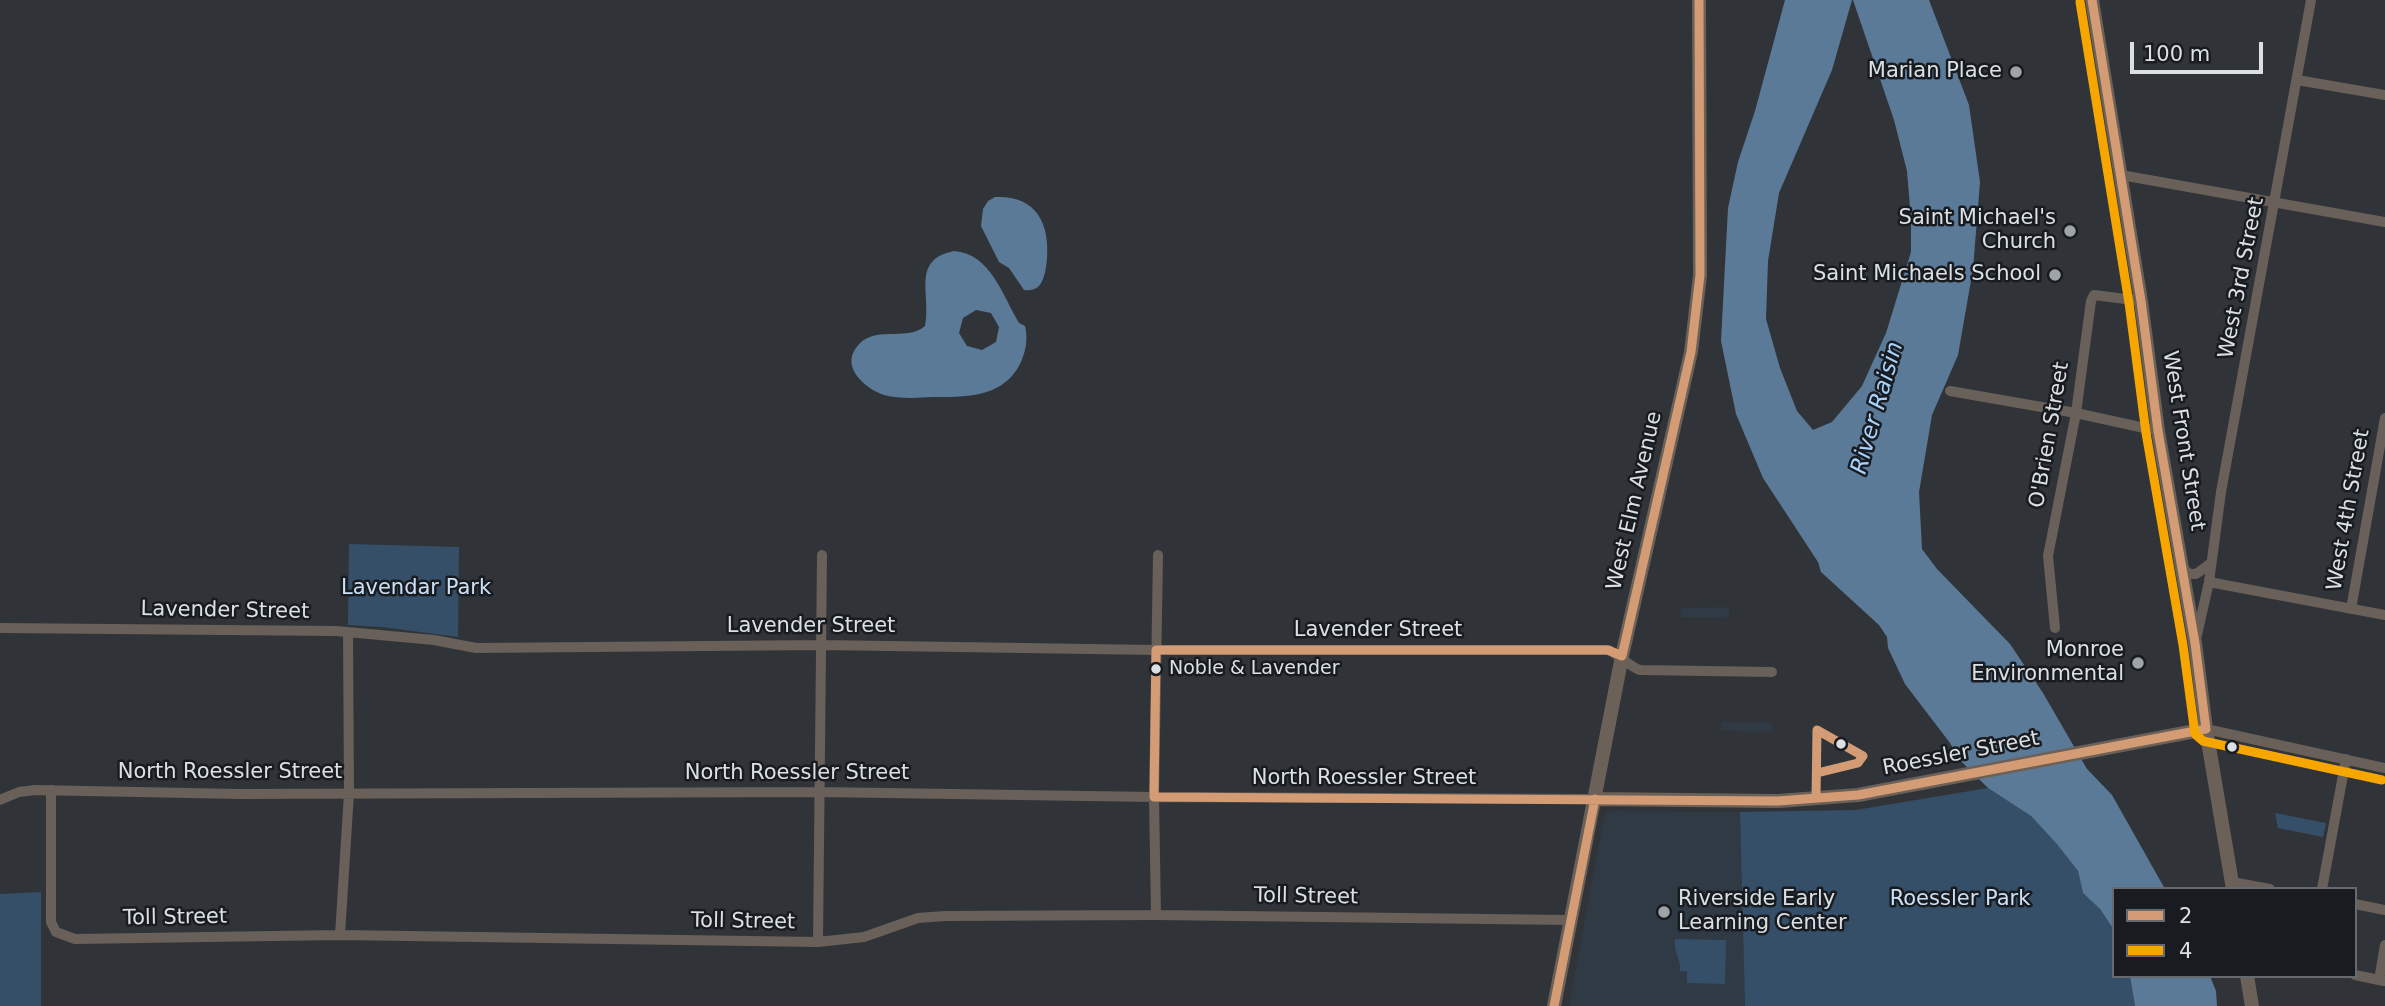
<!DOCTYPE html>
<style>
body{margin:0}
#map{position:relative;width:2385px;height:1006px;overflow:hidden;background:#303438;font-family:"DejaVu Sans",sans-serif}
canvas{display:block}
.legend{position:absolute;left:2112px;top:887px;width:245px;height:91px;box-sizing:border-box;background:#181b1f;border:2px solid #666a6e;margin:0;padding:9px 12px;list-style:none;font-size:21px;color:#dbe0e4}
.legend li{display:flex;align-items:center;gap:14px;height:35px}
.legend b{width:35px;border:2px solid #666a6e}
.scale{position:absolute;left:2130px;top:42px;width:133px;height:32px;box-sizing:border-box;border:4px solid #dbe0e4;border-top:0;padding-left:9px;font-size:21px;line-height:24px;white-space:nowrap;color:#dbe0e4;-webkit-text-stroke:5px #181b1f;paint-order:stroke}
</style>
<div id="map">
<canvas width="2385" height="1006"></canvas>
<ul class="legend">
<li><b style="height:9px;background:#d39c74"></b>2</li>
<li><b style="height:9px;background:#f7a600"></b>4</li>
</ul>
<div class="scale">100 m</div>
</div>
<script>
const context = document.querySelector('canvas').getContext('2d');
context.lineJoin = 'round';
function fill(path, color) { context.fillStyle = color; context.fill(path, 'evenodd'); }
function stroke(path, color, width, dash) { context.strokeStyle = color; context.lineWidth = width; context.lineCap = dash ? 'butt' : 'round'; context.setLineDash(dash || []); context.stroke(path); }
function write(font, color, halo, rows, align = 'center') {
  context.font = font + ' "DejaVu Sans",sans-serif'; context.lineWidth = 5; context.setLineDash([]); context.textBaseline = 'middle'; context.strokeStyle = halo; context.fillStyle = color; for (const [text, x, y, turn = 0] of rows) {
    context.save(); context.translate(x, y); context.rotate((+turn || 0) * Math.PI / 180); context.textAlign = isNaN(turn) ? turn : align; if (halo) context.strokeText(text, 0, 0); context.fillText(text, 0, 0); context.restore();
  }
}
fill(new Path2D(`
 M1729,607V618L1681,617L1680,608Z
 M1721,722H1772V732L1721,731Z
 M1612,811L1740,812L1745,1006H1569L1603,822L1606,813Z`), '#2f3a44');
fill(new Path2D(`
 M349,544L459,547L458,637L382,627L348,625Z
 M1988,788L2031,816L2056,843L2078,871L2083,893L2100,909L2114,930V976H2130L2135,1006H1745L1740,812L1856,810Z
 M2275,813L2326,823L2323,837L2278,828Z
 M41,892V1006H0V894Z
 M1675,939L1726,940L1725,984L1687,983V971H1680C1681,958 1673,951 1675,939Z`), '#354f68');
fill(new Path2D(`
 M1785,0H1852L1832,70L1779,193L1768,261L1766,319L1780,368L1797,411L1813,430L1832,422L1862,386L1886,333L1911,252V220L1907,171L1894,120L1853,0H1929L1969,105L1980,182L1973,269L1958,355L1932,415L1919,492L1922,549L1937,569L2010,644L2043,693L2087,769L2112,795L2165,889H2114V930L2100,909L2083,893L2078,871L2056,843L2031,816L1988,788L1959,759L1950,743L1905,684L1888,648L1887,637L1879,625L1821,572L1818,562L1763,478L1736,414L1721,341L1728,208L1738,162L1755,111Z
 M995,197C1036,195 1050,223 1047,259C1046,267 1045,279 1039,286C1035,290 1029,291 1024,290L1009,268L999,262L981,226L983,209L988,201Z
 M954,251C991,254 1002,295 1019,323L1025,326C1028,339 1026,350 1021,362C1004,398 967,397 932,397C917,398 899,399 884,395C866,389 841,368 856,348C873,323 906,343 925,326C932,295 910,260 954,251ZM976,310L991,313L999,327L996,342L982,350L967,346L959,333L963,318Z
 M2130,976H2210L2216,991L2217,1006H2135Z`), '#5b7a98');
stroke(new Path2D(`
 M2297,80L2385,95
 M2121,175L2385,222
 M1950,391L2076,413L2158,431
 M2182,568L2190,574H2196L2211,563
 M2209,582L2385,615
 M2351,609L2385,418
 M0,628L336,631L434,640L476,648L822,645L1156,650H1608C1621,656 1629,666 1640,670L1772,672
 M2055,628L2048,556L2076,413L2091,301L2094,295L2141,301
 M2197,635L2209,582L2221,492L2311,0
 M2206,729L2385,768
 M51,790V922L56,932L75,939L340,935L818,942L864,937L918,918L945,916L1156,915L1570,920
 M0,800L19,792L35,790L240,794L819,792L1154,797L1595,799
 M2232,882L2270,889
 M2322,889L2346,759
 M2355,904L2385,910
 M1156,915L1154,797L1158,555
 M340,935L349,793L348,632
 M818,942L822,555
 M2355,975L2384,981
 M2379,980L2385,945`), '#686059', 10);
stroke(new Path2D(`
 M2092,0L2141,301L2158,431L2195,643L2206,729L2233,889
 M1595,799L1778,801L1858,795L2206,729
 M2247,976L2252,1006
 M1554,1006L1622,656L1691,352L1700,275L1699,0`), '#6c6158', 14);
stroke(new Path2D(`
 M1699,0L1700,275L1691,352L1622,656L1608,650H1156L1154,797L1778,801L1858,795L2206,729L2195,643L2158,431L2141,301L2092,0
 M1816,798L1817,730L1863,756L1858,763L1817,773
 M1554,1006L1595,799`), '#d39c74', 9);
stroke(new Path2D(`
 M2080,2L2129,303L2146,433L2183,645L2195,734L2203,741L2382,780`), '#f7a600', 9);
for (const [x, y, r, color] of [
 [2016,72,7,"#9fa4a8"],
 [2070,231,7,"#9fa4a8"],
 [2055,275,7,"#9fa4a8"],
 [2138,663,7,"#9fa4a8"],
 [1156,669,6,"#dbe0e4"],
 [1841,744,6,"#dbe0e4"],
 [2232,747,6,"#dbe0e4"],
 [1664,912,7,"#9fa4a8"]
]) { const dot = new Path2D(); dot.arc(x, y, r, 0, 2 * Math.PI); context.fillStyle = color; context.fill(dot); stroke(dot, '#181b1f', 2.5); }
write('19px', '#dbe0e4', '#181b1f', [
 ["Noble & Lavender",1169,669]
], 'left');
write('21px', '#dbe0e4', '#181b1f', [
 ["Marian Place",2002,72],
 ["Saint Michael's",2056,219],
 ["Church",2056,243],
 ["Saint Michaels School",2041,275],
 ["Monroe",2124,651],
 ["Environmental",2124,675],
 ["Riverside Early",1678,900,"left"],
 ["Learning Center",1678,924,"left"]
], 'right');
write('21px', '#dbe0e4', '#181b1f', [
 ["West 3rd Street",2242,278,-79],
 ["O'Brien Street",2050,435,-80],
 ["West Front Street",2183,441,81],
 ["West Elm Avenue",1635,501,-77],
 ["West 4th Street",2349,510,-80],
 ["Lavender Street",225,611,1],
 ["Lavender Street",811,627],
 ["Lavender Street",1378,631],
 ["Roessler Street",1961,754,-11],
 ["North Roessler Street",230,773],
 ["North Roessler Street",797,774],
 ["North Roessler Street",1364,779],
 ["Toll Street",1306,897,1],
 ["Toll Street",175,918,-1],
 ["Toll Street",743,922,1]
]);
write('21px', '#cbe0f6', '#181b1f', [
 ["Lavendar Park",416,589],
 ["Roessler Park",1960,900]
]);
write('italic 23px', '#a7d2fc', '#181b1f', [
 ["River Raisin",1878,408,-74]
]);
</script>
